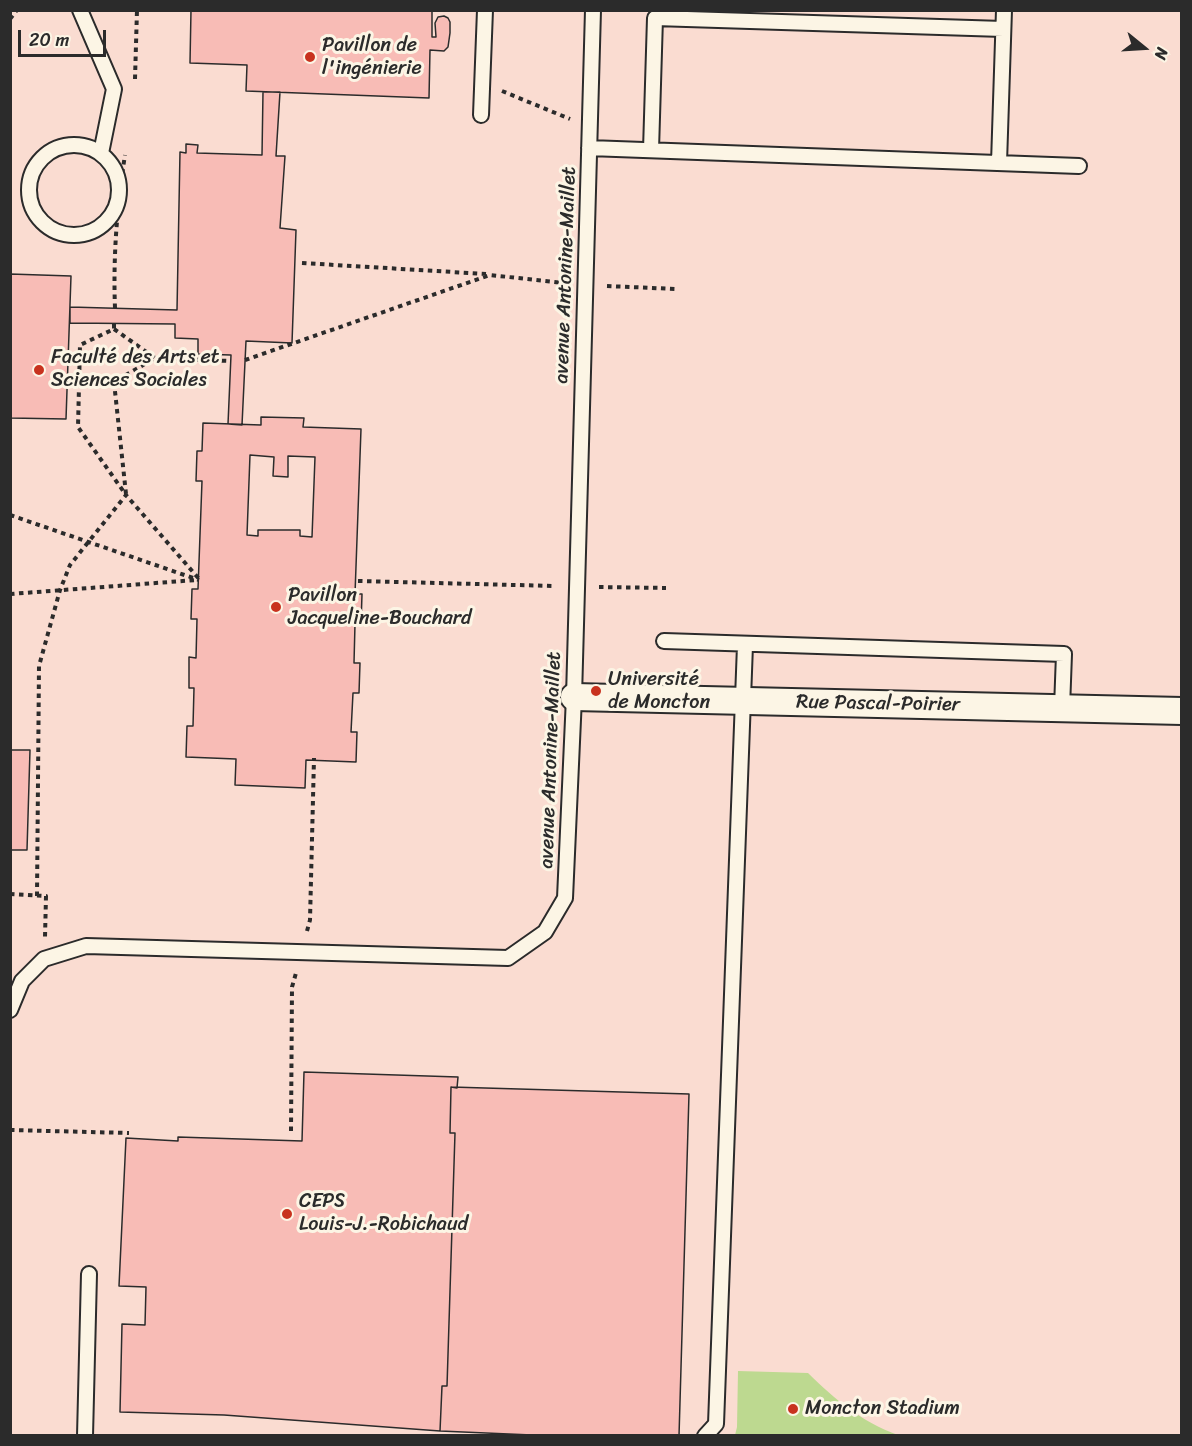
<!DOCTYPE html>
<meta charset="utf-8">
<style>
body{margin:0}
#map{position:relative;width:1192px;height:1446px;overflow:hidden;background:#fbeadc;font-family:Sriracha,sans-serif}
canvas{display:block}
.frame{position:absolute;inset:0;border:12px solid #2b2b2b;pointer-events:none}
.north{position:absolute;left:1114px;top:18px;width:60px;height:60px;-webkit-text-stroke:4px #fcf5e5;paint-order:stroke;rotate:108deg;font-size:16px;font-weight:700;line-height:24px;text-align:center;color:#2b2b2b}
.north::after{content:'';display:block;margin:auto;width:21px;height:27px;background:#2b2b2b;clip-path:polygon(50% 0,100% 100%,50% 72%,0 100%)}
.scale{position:absolute;left:18px;top:30px;width:88px;height:27px;box-sizing:border-box;border:3px solid #2b2b2b;border-top:0;padding-left:8px;font-size:18px;line-height:21px;white-space:nowrap;color:#2b2b2b;-webkit-text-stroke:4px #fcf5e5;paint-order:stroke}
</style>
<div id="map">
<canvas width="1192" height="1446"></canvas>
<div class="frame"></div>
<div class="north">N</div>
<div class="scale">20 m</div>
</div>
<script>
const context = document.querySelector('canvas').getContext('2d');
context.lineJoin = 'round';
function fill(path, color) { context.fillStyle = color; context.fill(path, 'evenodd'); }
function stroke(path, color, width, dash) { context.strokeStyle = color; context.lineWidth = width; context.lineCap = dash ? 'butt' : 'round'; context.setLineDash(dash || []); context.stroke(path); }
function write(font, color, halo, rows, align = 'center') {
  context.font = font + ' Sriracha,sans-serif'; context.lineWidth = 6; context.setLineDash([]); context.textBaseline = 'middle'; context.strokeStyle = halo; context.fillStyle = color; for (const [text, x, y, turn = 0] of rows) {
    context.save(); context.translate(x, y); context.rotate((+turn || 0) * Math.PI / 180); context.textAlign = isNaN(turn) ? turn : align; if (halo) context.strokeText(text, 0, 0); context.fillText(text, 0, 0); context.restore();
  }
}
fill(new Path2D(`
 M10,11H1181V1435H898L879,1428L858,1416L837,1401L737,1427L735,1435H11Z`), '#fadcd1');
fill(new Path2D(`
 M738,1371L808,1373C837,1401 860,1421 898,1435H735L737,1427Z`), '#bdd990');
const building = new Path2D(`
 M191,10H432V37H436L435,23L438,17L444,16L448,18L450,22V33L448,47L444,51L430,50L429,98L246,91L247,65L190,63Z
 M263,92H280L276,156H285L280,228L296,230L292,343L246,341L242,425L228,424L231,355L198,354V339L175,338V324L70,323V307L177,310L180,152L186,153V144L198,145L197,153L262,155Z
 M10,274L71,276L66,419L10,418Z
 M261,417L304,418L303,427L361,429L355,594H362L361,625L355,624L354,663H360L359,693H353L351,732H357L356,762L306,760L305,788L235,785L236,759L186,757L187,726H193L194,688H189V657L196,658L197,619H191L192,589H198L202,481H196L197,451H202L203,423L261,425ZM250,455L274,457L273,476L288,477V456L315,457L312,537L300,536V530H258V536L247,535Z
 M10,750H30L27,850H10Z
 M304,1072L458,1077L457,1088L451,1087L450,1133H455L447,1386H442L440,1431L224,1415L120,1412L122,1324L145,1325L146,1287L119,1286L126,1138L178,1141V1137L302,1141Z
 M451,1087L689,1094L679,1436H555L440,1431L442,1386H447L455,1133H450Z`);
fill(building, '#f8bcb6');
stroke(building, '#2b2b2b', 1.5);
const service = new Path2D(`
 M80,10L114,89L101,153
 M481,115L485,10
 M29 190a45 45 0 1 1 90 0a45 45 0 1 1-90 0Z
 M589,148L1079,166
 M651,150L655,18L1003,29
 M999,163L1004,10
 M664,641L1064,654L1062,708
 M10,1010L22,981L44,959L86,946L508,958L545,932L565,898L574,697L593,10
 M85,1436L89,1274
 M705,1436L716,1424L745,645`);
const minor = new Path2D(`
 M574,697L1182,711`);
stroke(service, '#2b2b2b', 18);
stroke(minor, '#2b2b2b', 30);
stroke(new Path2D(`
 M10,19L17,10
 M135,79L137,10
 M502,91L570,119
 M302,263L486,274
 M607,286L676,289
 M115,308C113,256 117,206 125,155
 M114,324V329L80,345L78,427L126,495
 M114,329L155,358L231,361
 M245,360L490,275L564,283
 M126,494L114,382L155,358
 M10,515L199,580
 M358,581L555,586
 M599,587L666,588
 M10,594L196,580
 M10,894L46,896L45,937
 M37,896L39,666L60,590L70,565L126,495L200,580
 M307,931L310,920L314,758
 M10,1130L129,1133
 M291,1131L292,987L296,973`), '#2b2b2b', 4, [4.5, 4.5]);
stroke(service, '#fcf5e5', 14);
stroke(minor, '#fcf5e5', 26);
for (const [x, y, r, color] of [
 [310,57,6,"#c8321e"],
 [39,370,6,"#c8321e"],
 [276,607,6,"#c8321e"],
 [596,691,6,"#c8321e"],
 [287,1214,6,"#c8321e"],
 [793,1409,6,"#c8321e"]
]) { const dot = new Path2D(); dot.arc(x, y, r, 0, 2 * Math.PI); context.fillStyle = color; context.fill(dot); stroke(dot, '#fcf5e5', 2); }
write('20px', '#2b2b2b', '#fcf5e5', [
 ["Pavillon de",322,46],
 ["l'ingénierie",322,69],
 ["Faculté des Arts et",51,358],
 ["Sciences Sociales",51,381],
 ["Pavillon",288,596],
 ["Jacqueline-Bouchard",288,619],
 ["Université",608,680],
 ["de Moncton",608,703],
 ["CEPS",299,1202],
 ["Louis-J.-Robichaud",299,1225],
 ["Moncton Stadium",805,1409]
], 'left');
write('20px', '#2b2b2b', '#fcf5e5', [
 ["avenue Antonine-Maillet",566,275,-88],
 ["Rue Pascal-Poirier",878,704,1],
 ["avenue Antonine-Maillet",551,760,-88]
]);
</script>
